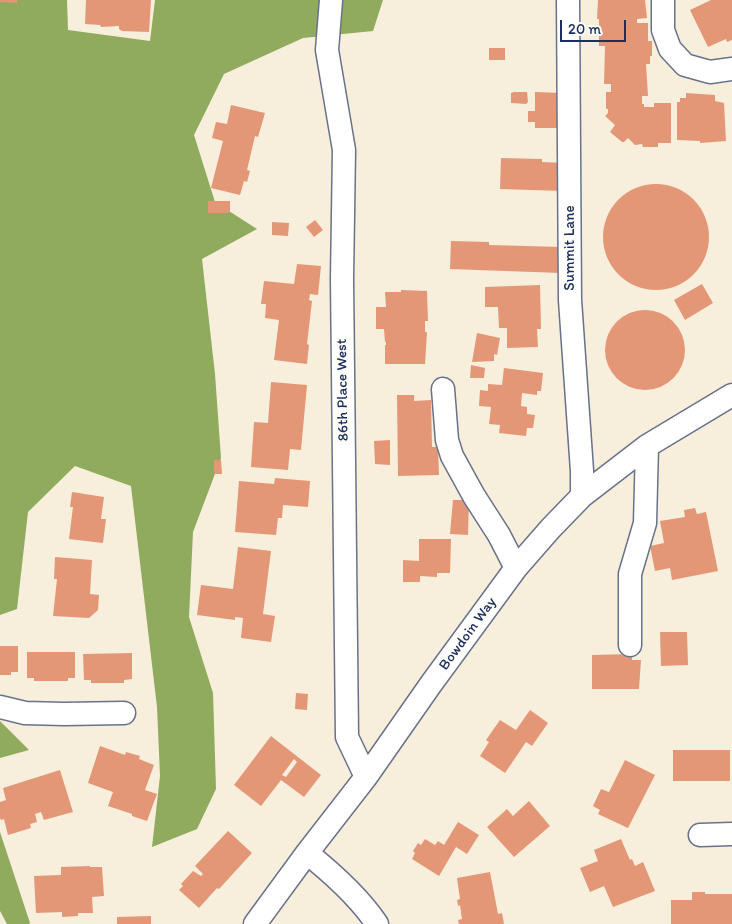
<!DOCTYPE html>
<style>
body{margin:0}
#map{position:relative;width:732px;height:924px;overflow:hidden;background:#f7eedc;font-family:Itim,sans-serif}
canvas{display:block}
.scale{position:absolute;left:560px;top:20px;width:66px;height:22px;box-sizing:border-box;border:2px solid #1b2f5e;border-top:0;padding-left:6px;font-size:15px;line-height:18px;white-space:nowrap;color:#1b2f5e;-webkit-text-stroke:4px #fdfcf7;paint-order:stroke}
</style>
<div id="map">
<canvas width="732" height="924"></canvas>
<div class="scale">20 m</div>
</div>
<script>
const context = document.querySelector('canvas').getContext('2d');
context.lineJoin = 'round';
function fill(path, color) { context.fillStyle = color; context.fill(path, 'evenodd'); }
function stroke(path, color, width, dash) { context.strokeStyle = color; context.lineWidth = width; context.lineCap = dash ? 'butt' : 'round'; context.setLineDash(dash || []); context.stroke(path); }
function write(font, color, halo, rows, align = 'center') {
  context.font = font + ' Itim,sans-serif'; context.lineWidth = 4; context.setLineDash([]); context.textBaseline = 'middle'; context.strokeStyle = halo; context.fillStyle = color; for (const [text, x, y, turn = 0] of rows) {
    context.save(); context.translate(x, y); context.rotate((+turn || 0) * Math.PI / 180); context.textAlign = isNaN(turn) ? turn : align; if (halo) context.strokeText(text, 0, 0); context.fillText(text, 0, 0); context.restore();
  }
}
fill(new Path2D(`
 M0,0H67L68,30L150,41L155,0H383L373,31L303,38L224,74L194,135L215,202L257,229L202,259L215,374L221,458L193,532L189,617L213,693L216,789L197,829L152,847L160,776L157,707L131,486L75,466L28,512L17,609L0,615Z
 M0,721L29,750L0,758Z
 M0,832L30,923L29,924H7L0,911Z`), '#90ab5d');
fill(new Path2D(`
 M0,0H17V3L0,2Z
 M86,0H151L149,32L122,31L119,29V26L101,27L100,25L85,24Z
 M598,0H645L647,18L637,19V23H648V41H652V56H650V64H646L648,96H642V104H644V107H654V103H671V143H658V147H643L642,144L635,145L628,138L624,142H622L610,132L615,125L605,116L608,113V109H606V92H611V84H604L605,46H599V19H597Z
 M711,0H732V40L727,42L726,39L708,47L690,10Z
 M489,48H505V60H489Z
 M514,92H527L528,102L526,104L511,103V93Z
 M535,92L562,93L561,128H535V122H528V111H535Z
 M686,93L715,95V101L724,103L726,141L700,143V141L677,140V102H680V98H686Z
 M231,105L265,113L258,137L255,136L247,170L250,171L247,182L244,181L240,195L211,188L223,141L212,138L216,122L227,124Z
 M501,158L542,159V162L564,163L563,191L500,189Z
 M603 237a53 53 0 1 1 106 0a53 53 0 1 1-106 0Z
 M208,201H230V213H208Z
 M315,220L323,230L314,237L306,227Z
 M272,222L289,223L288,236L272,235Z
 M451,241L489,242V245L562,247L561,273L450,269Z
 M297,264L321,266L318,295L310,294L309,300L312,301L307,344L309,345L307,364L274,360L279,320L265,318L266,304H261L264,281L294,284Z
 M702,284L713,303L685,320L674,300Z
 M540,285L541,329H537L538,347L507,348V328H499L498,307H485V287Z
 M401,290L427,291L428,321H425V332H427L425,364H385V345H386V342H385L384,329H376V307H386L385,292H401Z
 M605 350a40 40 0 1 1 80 0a40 40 0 1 1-80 0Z
 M477,333L500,338L497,355L494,354V361L472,362Z
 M471,365L485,368L484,378H470Z
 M504,368L543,373L541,391H537V395L522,393L521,406L527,407V414L535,415L533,428H527L526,436L499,433L500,425L489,424L491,407L479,406L480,390L488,391V384L502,385Z
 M271,382L307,385L301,450L290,449L288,470L251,467L254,422L268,423Z
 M397,395H414V401L431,400L432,447H438L439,475L398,476Z
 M390,440V465L375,464L374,441Z
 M214,460H221L222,474H214Z
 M275,478L310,481L308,507L283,505L282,518H278L276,535L235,532L239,481L274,484Z
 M72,492L104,497L101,519H106L103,543L69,539L73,507H70Z
 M453,500H469L468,535L450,534Z
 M695,508L697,514L706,512L718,571L672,580L670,568L655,571L650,546L664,543L660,521L685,517L684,510Z
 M419,539H451L450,573H437V577L420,576V582H403V560L419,561Z
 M238,547L271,551L263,614L275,616L271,642L241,638L243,618L235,617V620L197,615L201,585L233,589Z
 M55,557L92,560L90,594L99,595L98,610L89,618L53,616L57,579H54Z
 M660,632H687L688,665L661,666Z
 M0,646H18V672H11V675H0Z
 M27,652H75V678H68V681H34V678H27Z
 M132,653V679L124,680V683H91V680H84L83,654Z
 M632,654V660H641L639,689H592V655Z
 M296,693L308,694L307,710L295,709Z
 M530,710L548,723L532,746L526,742L505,773L480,756L489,742L486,740L500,720L516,730Z
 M271,736L321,775L304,797L281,780L261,806L234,785ZM294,759L297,762L286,777L282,775Z
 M100,746L125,755L126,752L140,756L139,759L154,765L145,790L157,794L147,821L132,816V814L108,806L113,792L88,783Z
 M673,750H730V781H673Z
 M625,760L655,775L628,828L598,814L600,810L593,806L601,789L609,792Z
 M60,770L73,812L44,820L41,812L35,814L37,822L30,824L31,828L8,835L4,819L1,820L0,818V802L6,800L3,788Z
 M529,801L550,826L514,857L487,827L507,809L513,816Z
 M458,822L479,835L467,854L456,847L439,876L412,859L415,853L413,851L418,843L421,845L425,839L435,845L438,841L444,845Z
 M228,831L252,853L219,889L217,888L199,908L179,890L183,886L181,884L193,871L201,876L203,874L195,866Z
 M621,839L630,860L632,859L635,866L643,862L655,891L613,907L604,886L590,892L580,868L598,861L594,850Z
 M90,866V867H102L104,896L92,897L93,913H78V916L62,917V912L36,913L34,876L61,875V867Z
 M490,872L498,914L502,913L504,924H459L458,920L462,919L460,905L458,906L457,900L460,899L457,878Z
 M692,892H705V894H732V924H671V900H692Z
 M151,916V924H117V917Z`), '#e49776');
const minor = new Path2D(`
 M331,0L327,50L344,150L342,279L347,737L366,777
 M568,0L570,300L582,471V496
 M663,0V30L670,49L685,65L710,72L732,69
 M443,389L447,440L452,456L474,496L499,535L516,568
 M630,645V574L645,523L647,446
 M0,707L25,713L64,714L124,713
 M700,835L732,834
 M307,853C332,873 359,897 377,924
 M255,924L307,853L366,777L431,684L516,568L551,528L582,496L647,446L732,395`);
stroke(minor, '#68728a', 25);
stroke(minor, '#fff', 22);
write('15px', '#1b2f5e', '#fdfcf7', [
 ["Summit Lane",570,248,-90],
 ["86th Place West",343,390,-91],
 ["Bowdoin Way",468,634,-54]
]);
</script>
